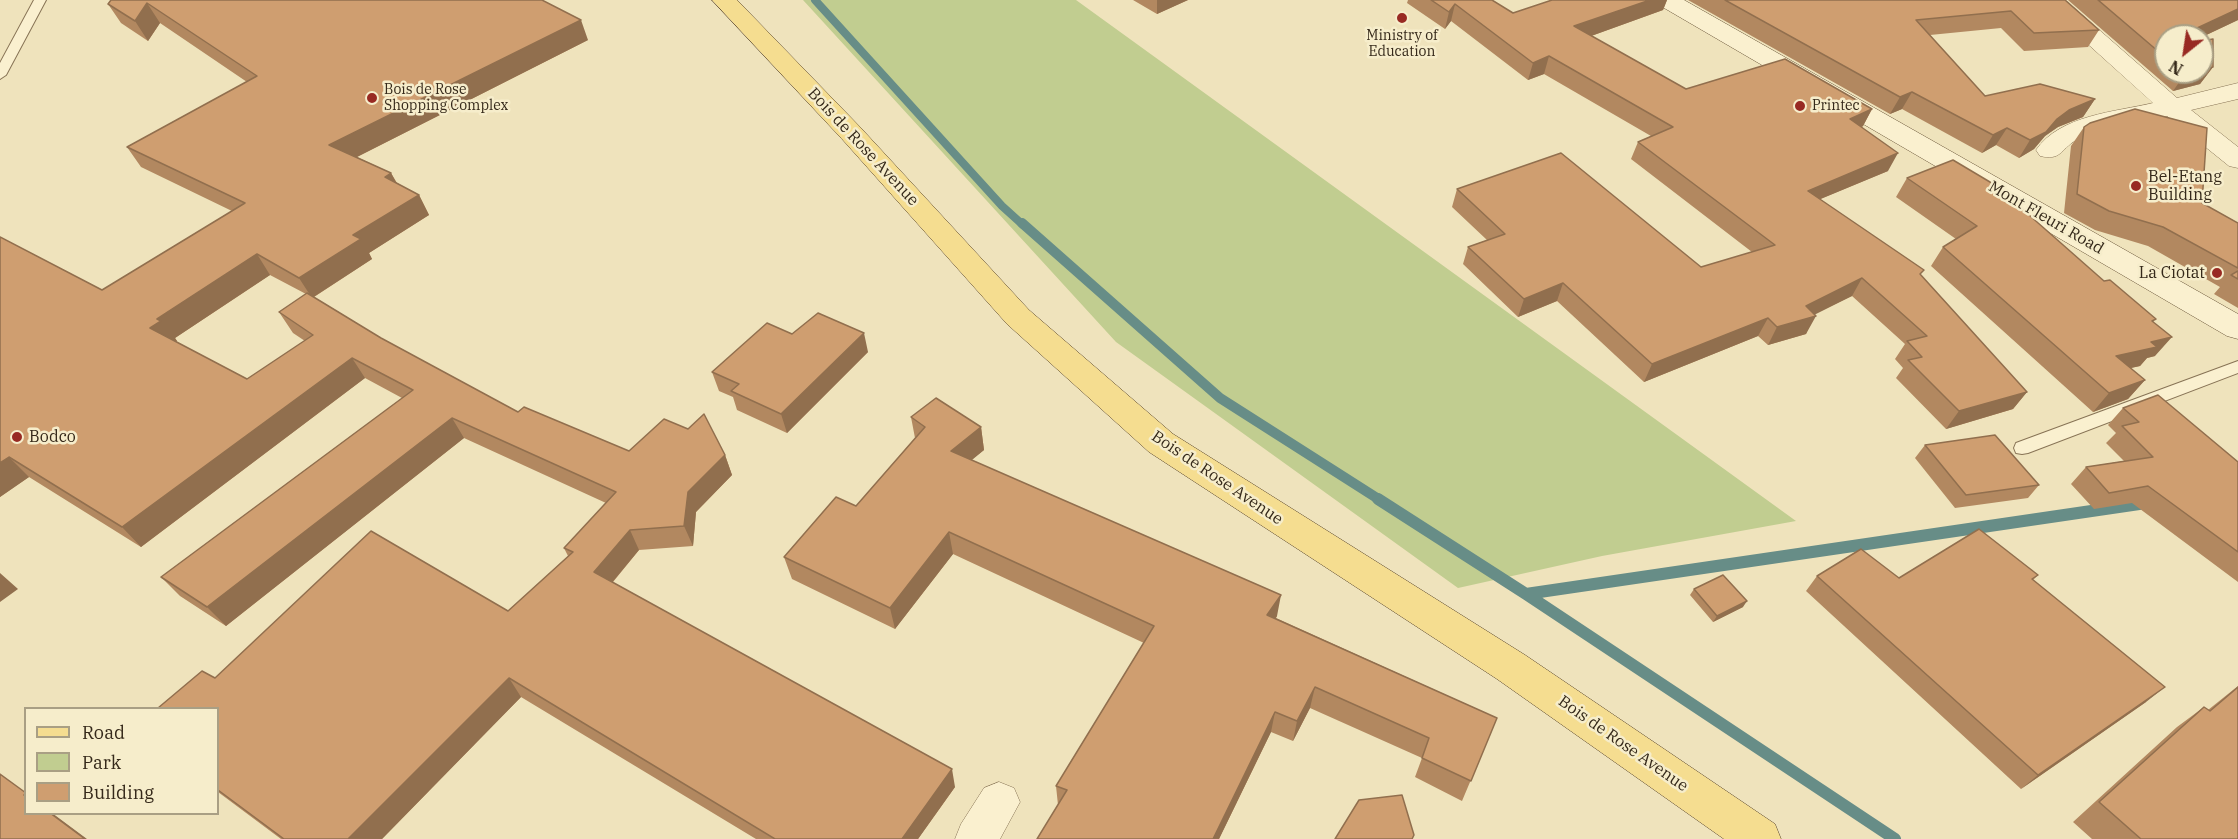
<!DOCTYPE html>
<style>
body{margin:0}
#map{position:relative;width:2238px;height:839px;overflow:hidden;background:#efe3bc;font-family:"IBM Plex Serif",serif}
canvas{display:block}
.legend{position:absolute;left:24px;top:707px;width:195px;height:108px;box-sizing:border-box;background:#f6edcb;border:2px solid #a99f84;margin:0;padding:8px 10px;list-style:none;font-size:18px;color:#35291a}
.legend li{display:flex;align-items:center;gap:12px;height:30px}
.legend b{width:30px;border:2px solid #a99f84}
.north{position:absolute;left:2154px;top:24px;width:60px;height:60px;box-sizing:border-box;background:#f6edcb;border:2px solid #a99f84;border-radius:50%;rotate:210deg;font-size:16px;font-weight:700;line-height:24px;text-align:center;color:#35291a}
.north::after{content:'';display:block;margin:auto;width:21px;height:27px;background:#982a23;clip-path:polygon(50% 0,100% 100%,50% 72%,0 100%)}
</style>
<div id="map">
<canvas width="2238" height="839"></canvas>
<ul class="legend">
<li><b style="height:8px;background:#f5dd90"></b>Road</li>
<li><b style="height:16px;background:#c1cd90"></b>Park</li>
<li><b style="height:16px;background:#cf9e70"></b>Building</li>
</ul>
<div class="north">N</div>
</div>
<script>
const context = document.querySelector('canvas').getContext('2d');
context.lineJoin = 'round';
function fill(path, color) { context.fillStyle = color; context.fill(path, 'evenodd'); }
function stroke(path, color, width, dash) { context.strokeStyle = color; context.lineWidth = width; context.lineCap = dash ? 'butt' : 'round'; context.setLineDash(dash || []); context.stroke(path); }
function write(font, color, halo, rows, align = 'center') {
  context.font = font + ' "IBM Plex Serif",serif'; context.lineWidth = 5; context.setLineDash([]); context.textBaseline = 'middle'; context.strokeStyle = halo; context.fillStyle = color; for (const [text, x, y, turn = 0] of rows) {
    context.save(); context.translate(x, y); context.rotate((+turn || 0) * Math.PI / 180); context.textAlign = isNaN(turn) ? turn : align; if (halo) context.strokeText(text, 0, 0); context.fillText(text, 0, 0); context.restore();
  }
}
fill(new Path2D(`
 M803,0H1076L1796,521L1602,556L1458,588L1116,342Z`), '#c1cd90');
stroke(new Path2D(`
 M815,0L1002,206L1023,225`), '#678d87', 8);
stroke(new Path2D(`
 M1022,223L1220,398L1380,500`), '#678d87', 10);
stroke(new Path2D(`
 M1378,499L1526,594L1895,839
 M1526,594L2146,503`), '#678d87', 12);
const service = new Path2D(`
 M34,0H46L6,75L0,79V63Z
 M2238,361V373L2028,453L2022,454L2016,453L2014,448L2016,443Z`);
const minor = new Path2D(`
 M2039,0H2065L2177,98L2238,83V99L2191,110L2238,147V168L2229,166L2167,116C2143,121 2095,128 2076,140C2060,150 2061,161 2040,156L2036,150C2060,115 2115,112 2153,103Z
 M999,782L1014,788L1020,802L1000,839H955L961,824L984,788Z`);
const secondary = new Path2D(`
 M1655,0H1684L2238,314V339L2227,336L1659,5Z`);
const primary = new Path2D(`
 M712,0H737L860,127L1029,310L1173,434L1525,655L1775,824L1781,839H1724L1497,679L1149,452L1007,324L842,139Z`);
stroke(service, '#877355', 2);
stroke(minor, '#877355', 1);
stroke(secondary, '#685438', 1);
stroke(primary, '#54412a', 1);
fill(service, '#faf0cf');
fill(minor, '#faf0cf');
fill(secondary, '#faf0cf');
fill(primary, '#f5dd90');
fill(new Path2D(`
 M111,0L588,40L357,157L391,173L397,183L419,195L429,215L369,253L372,259L314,297L381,338L518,412L629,451L725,455L732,475L696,512L693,546L639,550L613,582L955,787L918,839H756L521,697L382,839H281L218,792V708L215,678L508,611L568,556L564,548L606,503L464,438L226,626L180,596L161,577L402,398L365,378L141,547L29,477L0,497V237L102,290L232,211L141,167L127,147L247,82L160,23L148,41L121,23L108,4ZM270,275L306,294L279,312L293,333L305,341L247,379L176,342L177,341L175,338Z
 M1133,0H1188L1157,14Z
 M1408,0H1492L1513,13L1552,0H1667L1663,10L1591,36L1686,89L1872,109L1863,126L1862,127L1888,171L1820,199L1921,275L2027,392L2013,409L1946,429L1896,378L1903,368L1895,359L1905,344L1852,296L1814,314L1806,334L1768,345L1758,336L1644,382L1557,301L1518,317L1463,264L1468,247L1487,240L1452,207L1457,189L1701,267L1752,252L1631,159L1638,142L1651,136L1544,74L1528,80L1451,21L1445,29L1407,3Z
 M1688,0H2065L2099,30L2088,47L2024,51L2001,28L1930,35L1985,96L2095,99L2083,117L2058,127L2045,136L2034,149L2019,158L1996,145L1982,153L1902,109L1890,114Z
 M2068,0H2238V20L2202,37V36H2166V72H2202L2213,67L2200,84L2173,91Z
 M2084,127L2202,203L2238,223V308L2214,294L2220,287L2148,246L2095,230L2064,213L2071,146Z
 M1907,178L2104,281L2154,322L2155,356L2147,358L2140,366L2130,368L2145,380L2128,399L2093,412L1931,266L1943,247L1956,239L1896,197Z
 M792,334L868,352L787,433L737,410L733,397L719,391L712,372Z
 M2123,408L2238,462V582L2132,503L2094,509L2071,484L2086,467L2124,461L2106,443L2116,433L2108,425Z
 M911,417L981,427L984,450L971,460L1277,616L1276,618L1497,718L1462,801L1415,777L1422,758L1310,708L1293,741L1271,732L1219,839H1037L1058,805L1056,786L1144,643L953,554L895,629L792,579L784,557L856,506L915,438Z
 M1925,445L2039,485L2028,498L1955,508L1915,458Z
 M2038,575L2033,580L2146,702L2021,789L1806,591L1817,576L1899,578Z
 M1694,589L1743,607L1713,622L1690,595Z
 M2238,686V839H2092L2073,822L2177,727L2204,707L2208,710Z`), '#b28860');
fill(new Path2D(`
 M1157,0H1188L1157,14Z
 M1650,0H1667L1663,10L1569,44L1574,26Z
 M147,3L160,23L148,41L135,21Z
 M1455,4L1451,21L1445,29L1449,12Z
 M2238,9V20L2202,37V36H2180Z
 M581,20L588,40L341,165L329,145Z
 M1549,56L1544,74L1528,80L1533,63Z
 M2213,67L2200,84L2173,91L2185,74L2192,72H2202V69Z
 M1912,92L1902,109L1890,114L1900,97Z
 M2095,99L2083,117L2058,127L2045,136L2034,149L2019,158L2030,140L2057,119L2069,110Z
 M1872,109L1863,126L1841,136L1850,119Z
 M2007,128L1996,145L1982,153L1993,135Z
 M1898,153L1888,171L1799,208L1808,191Z
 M391,173L402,193L385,177Z
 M419,195L429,215L369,253L372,259L312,298L299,278L353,235Z
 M257,254L270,275L175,338L177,341L166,348L150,328L157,319Z
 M1862,278L1852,296L1804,320L1816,316L1806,334L1768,345L1777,327L1806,306Z
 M1563,283L1557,301L1518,317L1524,299Z
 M1768,318L1758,336L1644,382L1652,364Z
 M864,333L868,352L787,433L781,414Z
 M2172,337L2155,356L2147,358L2140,366L2100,375L2116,356L2151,342Z
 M352,358L365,378L141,547L122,527Z
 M2145,380L2128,399L2093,412L2109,393Z
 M2027,392L2013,409L1946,429L1959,411Z
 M452,418L464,438L226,626L207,607Z
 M981,427L984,450L955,474L951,451Z
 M725,455L732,475L696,512L693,546L684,526L688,492Z
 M9,457L29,477L0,497V463Z
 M630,530L639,550L605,591L594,572Z
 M949,532L953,554L895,629L890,608Z
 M0,573L18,589L0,602Z
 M1281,595L1277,616L1264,636L1267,615Z
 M1747,601L1743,607L1713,622L1717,616Z
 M509,678L521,697L382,839H348Z
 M1315,687L1310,708L1293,741L1297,721Z
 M2165,687L2146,702L2021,789L2038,775Z
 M1275,712L1271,732L1219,839H1213Z
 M952,769L955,787L918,839H902Z
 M50,813H52L87,839H85Z`), '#916f4e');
const building = new Path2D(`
 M111,0H542L581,20L329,145L391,173L385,177L419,195L353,235L361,239L299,278L257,254L157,319L161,321L150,328L247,379L313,335L279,312L307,293L381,338L518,412L524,407L629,451L664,419L688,429L704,414L725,455L688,492L684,526L630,530L594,572L952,769L902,839H775L509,678L348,839H284L218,790V708H158L202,671L215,678L371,531L508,611L573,552L564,548L616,492L452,418L207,607L161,577L413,390L352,358L122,527L9,457L0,463V237L102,290L245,203L127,147L257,76L147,3L135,21L108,4Z
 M1431,0H1492L1513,13L1552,0H1650L1574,26L1686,89L1785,59L1872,109L1850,119L1898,153L1808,191L1924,270L1920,274L2027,392L1959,411L1908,360L1922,357L1907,341L1927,336L1862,278L1806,306L1816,316L1777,327L1768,318L1652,364L1563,283L1524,299L1468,247L1505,234L1457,189L1561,153L1701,267L1775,245L1638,142L1673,127L1549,56L1533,63L1455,4L1449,12Z
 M1725,0H2065L2099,30L2034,33L2011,11L1916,20L1985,96L2040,84L2095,99L2069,110L2057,119L2046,132L2030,140L2007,128L1993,135L1912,92L1900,97Z
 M2098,0H2238V9L2180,36H2166V58Z
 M2213,39V67L2202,69V41Z
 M2135,109L2207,128L2202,203L2238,223V268L2163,227L2109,211L2077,194L2084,127L2090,123Z
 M1953,160L1995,185L2104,281L2110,280L2156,319L2152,321L2172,337L2151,342L2157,347L2116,356L2145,380L2109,393L1943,247L1977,226L1907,178Z
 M2238,271V279L2231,275Z
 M818,313L864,333L781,414L731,391L739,384L712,372L767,323L792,334Z
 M2158,395L2238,462V552L2148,486L2109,493L2086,467L2153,457L2122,426L2139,422L2123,408Z
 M936,398L981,427L951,451L1281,595L1267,615L1497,718L1471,781L1422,758L1429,738L1315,687L1297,721L1275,712L1213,839H1037L1067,790L1056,786L1154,626L949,532L890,608L784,557L836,497L856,506L925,427L911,417Z
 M1995,435L2039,485L1966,495L1925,445Z
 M1979,529L2038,575L2032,579L2165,687L2038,775L1817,576L1861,549L1899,578Z
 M1723,575L1747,601L1717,616L1694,589Z
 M2238,687V839H2141L2099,802L2204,707L2210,711Z
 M0,774L26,793L24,795L26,796V813H50L85,839H0Z
 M1402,795L1414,835L1412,839H1335L1359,800Z`);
fill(building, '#cf9e70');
stroke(building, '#916f4e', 1.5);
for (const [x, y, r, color] of [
 [1402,18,6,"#982a23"],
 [372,98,6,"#982a23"],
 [1800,106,6,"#982a23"],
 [2136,186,6,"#982a23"],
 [2217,273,6,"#982a23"],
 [17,437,6,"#982a23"]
]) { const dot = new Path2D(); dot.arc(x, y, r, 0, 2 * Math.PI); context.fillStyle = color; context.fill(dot); stroke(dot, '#f6edcb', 2); }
write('14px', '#35291a', '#f6edcb', [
 ["Ministry of",1402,36,"center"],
 ["Education",1402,52,"center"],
 ["Bois de Rose",384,90],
 ["Shopping Complex",384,106],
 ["Printec",1812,106]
], 'left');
write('16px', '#35291a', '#f6edcb', [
 ["Bois de Rose Avenue",863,147,47],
 ["Mont Fleuri Road",2046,218,30],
 ["Bois de Rose Avenue",1217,478,34],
 ["Bois de Rose Avenue",1623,744,35]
]);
write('16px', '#35291a', '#f6edcb', [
 ["Bel-Etang",2148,177],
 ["Building",2148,195],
 ["La Ciotat",2205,273,"right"],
 ["Bodco",29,437]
], 'left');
</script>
